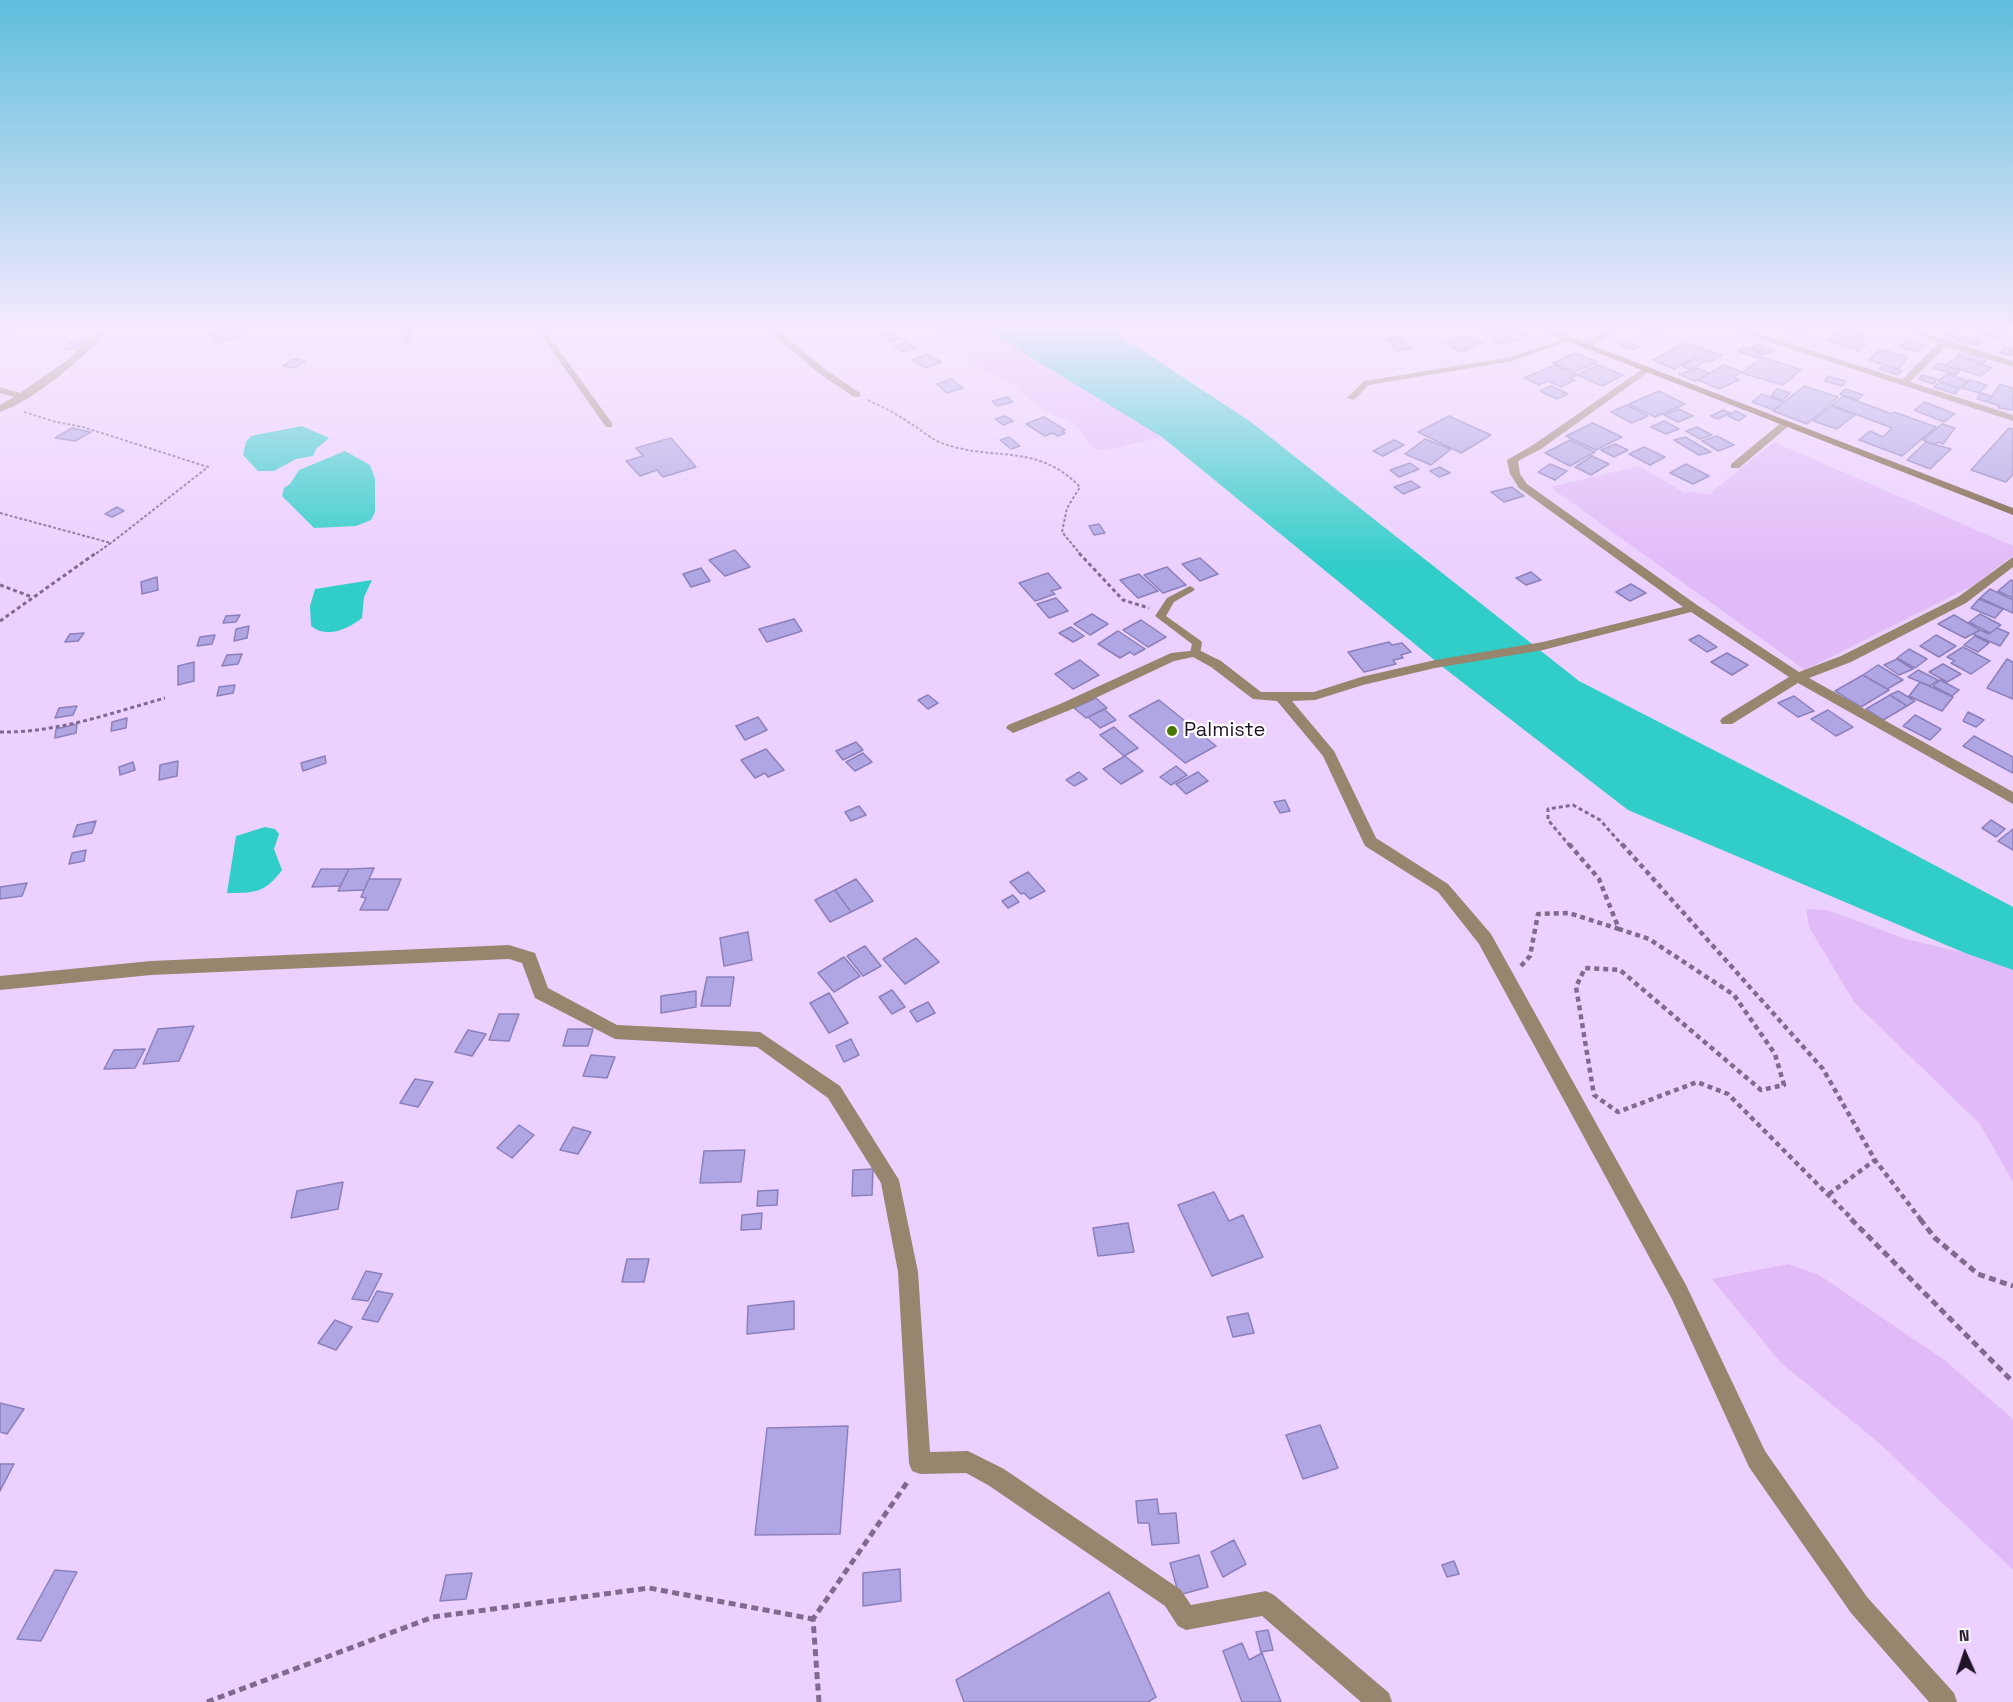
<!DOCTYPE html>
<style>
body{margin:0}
#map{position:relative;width:2013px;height:1702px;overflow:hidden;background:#ecd0ff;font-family:"Space Grotesk",sans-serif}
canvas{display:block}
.north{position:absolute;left:1935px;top:1624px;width:60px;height:60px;-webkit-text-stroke:4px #fdfdfd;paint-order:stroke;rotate:357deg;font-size:16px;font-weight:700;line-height:24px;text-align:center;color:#201227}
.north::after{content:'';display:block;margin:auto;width:21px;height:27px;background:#201227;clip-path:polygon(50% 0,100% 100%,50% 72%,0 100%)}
</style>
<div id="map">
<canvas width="2013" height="1702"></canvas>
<div class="north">N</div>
</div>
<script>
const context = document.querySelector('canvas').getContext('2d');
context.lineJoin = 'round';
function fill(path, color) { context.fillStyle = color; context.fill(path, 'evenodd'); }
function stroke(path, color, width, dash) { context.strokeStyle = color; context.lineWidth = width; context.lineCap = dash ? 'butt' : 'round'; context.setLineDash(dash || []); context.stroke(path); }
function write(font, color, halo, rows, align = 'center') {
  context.font = font + ' "Space Grotesk",sans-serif'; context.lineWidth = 4.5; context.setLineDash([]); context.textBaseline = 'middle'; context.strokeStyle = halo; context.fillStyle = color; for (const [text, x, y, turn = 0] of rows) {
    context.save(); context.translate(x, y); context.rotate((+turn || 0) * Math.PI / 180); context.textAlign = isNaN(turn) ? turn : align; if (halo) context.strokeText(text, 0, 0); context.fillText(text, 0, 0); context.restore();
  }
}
fill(new Path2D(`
 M926,328H982L1162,437L1120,447L1099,450L1092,447L1074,423L1056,416L1029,399L1017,386L985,372L970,358L940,340Z
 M1774,442L2013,546V556L1972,586L1805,670L1550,487L1639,466L1685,493L1690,491L1708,495Z
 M1806,909L1827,910L1906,939L1965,953L2013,970V1182L1980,1124L1854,1002L1809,927Z
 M1788,1264L1819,1275L1943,1359L2013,1419V1570L1878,1442L1781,1363L1712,1279Z`), '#e1bbf8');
fill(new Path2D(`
 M982,328H1108L1251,422L1579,681L1846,818L2013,907V970L1965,953L1628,810L1444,668L1162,437Z
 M302,426L329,438L316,449L313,456L296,459L274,471H258L243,455L246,442L251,436Z
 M345,451L370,465L375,479V512L371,520L356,526L314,528L282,496L284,488L290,484L299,470Z
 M372,580L364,597L362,618C348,629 327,639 311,626L310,606L315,589Z
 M265,827L275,829L279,834L274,849L282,870C265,893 255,893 227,893L236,836Z`), '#30cdc9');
const building = new Path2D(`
 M0,328H17L11,334L0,335Z
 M233,328H240L244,336L215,343L210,334Z
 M1485,328H1518L1530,334L1510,343L1506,342L1502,344L1493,339L1496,338L1480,331Z
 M1656,328L1662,331L1656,335L1631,329Z
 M1779,328H1810L1814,330L1800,337Z
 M2013,328L2010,334L2003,332L1997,338L1967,329Z
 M1844,329L1867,336L1858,342L1866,345L1858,351L1827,340Z
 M891,332L901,338L890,342L881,335Z
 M1465,334L1483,343L1461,352L1443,343Z
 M1962,335L1982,341L1976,346L1956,340Z
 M1401,337L1412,349L1397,351L1385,339Z
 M1908,340L1925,345L1917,352L1900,347Z
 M1626,341L1640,347L1634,350L1619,344Z
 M70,342H88L81,349H63Z
 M906,342L916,348L904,352L894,346Z
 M1686,342L1707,350L1674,369L1653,360Z
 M1757,344L1774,351L1768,354L1751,348Z
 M2005,346L2013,349L2012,356L2000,353Z
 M1744,347L1764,354L1758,358L1738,351Z
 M1880,349L1908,357L1898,369L1869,360Z
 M1963,349L1973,352L1971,354L1987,359L1984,363L1958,355Z
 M1710,351L1722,355L1710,362L1698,358Z
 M1575,353L1597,362L1575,372L1553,363Z
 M927,354L941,362L926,368L912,360Z
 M1958,356L1992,368L1980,376L1946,365Z
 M1763,357L1801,370L1783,385L1741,373Z
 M294,359L305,361L295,368L283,366Z
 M1695,359L1704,362L1692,370L1682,366Z
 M1938,363L1960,370L1956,375L1934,368Z
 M1555,365L1576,375L1570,378L1575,380L1561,387L1548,381L1539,385L1524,378Z
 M1598,365L1623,375L1602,386L1577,375Z
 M1724,365L1742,372L1733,377L1739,380L1719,389L1698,380Z
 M1884,365L1902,371L1898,375L1879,369Z
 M1697,368L1709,373L1695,381L1679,374Z
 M1947,374L1968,381L1959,388L1938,381Z
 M1922,375L1937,379L1933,384L1919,379Z
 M1828,376L1846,381L1842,386L1825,381Z
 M952,379L963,388L947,393L937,384Z
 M1970,380L1987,385L1979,393L1962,388Z
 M1939,382L1960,388L1955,394L1934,387Z
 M2000,384L2013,388V410L1998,408L2000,406L1988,402Z
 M1551,386L1568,394L1557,399L1540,391Z
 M1804,386L1838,397L1807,424L1773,411Z
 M1777,389L1790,393L1783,400L1771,396Z
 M1846,389L1863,395L1857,400L1840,394Z
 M1659,391L1685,404L1655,417L1629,404Z
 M1981,393L1992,396L1988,402L1977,399Z
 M1762,394L1784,402L1774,410L1752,402Z
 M1843,396L1892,414L1894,412L1936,427L1902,456L1859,440L1870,431L1883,437L1892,428L1832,405Z
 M1008,397L1013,402L997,406L992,401Z
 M1925,402L1955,414L1944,422L1914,410Z
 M1627,405L1648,416L1632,423L1611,412Z
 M1831,406L1855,415L1837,429L1813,421Z
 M1679,409L1693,416L1678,422L1664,415Z
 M1723,410L1730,413L1718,419L1711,416Z
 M1735,411L1746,416L1739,421L1728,416Z
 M1005,416L1013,421L1003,425L995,419Z
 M1449,416L1491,435L1461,453L1418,432Z
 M1044,417L1065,430L1062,431L1065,433L1058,436L1052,433L1045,436L1026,424Z
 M1664,421L1679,429L1666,434L1651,427Z
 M1593,423L1622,437L1596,450L1566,436Z
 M1942,424L1955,428L1943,444L1938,442L1934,445L1923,440Z
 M1697,427L1712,435L1700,439L1686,431Z
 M72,428L91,432L75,441L55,438Z
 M2009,428L2013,429V474L2006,482L1971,470Z
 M1717,436L1734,445L1718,451L1702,441Z
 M1009,437L1020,446L1011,449L1000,440Z
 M1685,437L1711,452L1699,455L1674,440Z
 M671,438L696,467L663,477L657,470L640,476L626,461L643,456L636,448Z
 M1425,439L1451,449L1431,465L1405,454Z
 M1394,440L1404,445L1383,456L1373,451Z
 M1570,440L1595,452L1570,466L1545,453Z
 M1926,442L1951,449L1930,469L1907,460Z
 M1615,444L1628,450L1614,457L1601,450Z
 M1644,447L1665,457L1650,465L1629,454Z
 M1592,456L1609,464L1591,475L1575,467Z
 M1410,463L1419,469L1399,477L1390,470Z
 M1550,464L1567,471L1555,480L1538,472Z
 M1686,464L1709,476L1693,484L1670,473Z
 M1440,467L1450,473L1439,477L1430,471Z
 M1411,481L1420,487L1403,494L1394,487Z
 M1512,487L1524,496L1504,502L1491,492Z
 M117,507L124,511L112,517L105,514Z
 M1099,524L1105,533L1094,535L1089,526Z
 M735,550L750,567L725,576L709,560Z
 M1200,558L1218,574L1200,581L1182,564Z
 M1167,567L1186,585L1163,593L1144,575Z
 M701,568L710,581L691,587L683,574Z
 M1531,572L1541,580L1526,585L1516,578Z
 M1048,573L1061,588L1051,591L1055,594L1035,601L1019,583Z
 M1139,574L1158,591L1138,598L1120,580Z
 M157,577L158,590L142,594L141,582Z
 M2011,580L2013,581V598L1998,591Z
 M1631,584L1646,593L1630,601L1616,592Z
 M1990,589L2013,600V613L1980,598Z
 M1056,598L1068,611L1049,618L1037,604Z
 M1979,599L2003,609L1995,618L1971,608Z
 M1092,614L1108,624L1090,635L1074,624Z
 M1980,614L2001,625L1990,633L1969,622Z
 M240,615L236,622L223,623L226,616Z
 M1954,615L1980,630L1965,638L1938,624Z
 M794,619L802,631L767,642L759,629Z
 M1141,620L1166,637L1148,647L1123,630Z
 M249,626L247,638L234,641L236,629Z
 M1071,627L1084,636L1073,642L1059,633Z
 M1997,628L2009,633L2000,646L1973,634L1980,630L1989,634Z
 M1118,631L1145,649L1134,655L1130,652L1120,658L1098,644Z
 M84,633L78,641L65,642L70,634Z
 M215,635L212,644L197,646L200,637Z
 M1699,635L1717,647L1707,652L1689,640Z
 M1936,635L1956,646L1939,657L1920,646Z
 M1975,636L1989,643L1978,652L1964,645Z
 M1389,642L1392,645L1402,643L1411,652L1401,655L1403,658L1393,660L1396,664L1364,672L1348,652Z
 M1963,647L1990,661L1971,674L1951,663L1955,661L1947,657Z
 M1909,649L1927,659L1915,668L1897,658Z
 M1727,653L1748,665L1732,675L1711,662Z
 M242,654L238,664L222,666L227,655Z
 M1897,659L1913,669L1899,675L1884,665Z
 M2007,659L2013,662V699L1987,688Z
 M1080,660L1099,675L1073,689L1055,674Z
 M194,662V681L178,685V666Z
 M1943,664L1961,674L1947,682L1929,672Z
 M1878,665L1903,680L1887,689L1863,675Z
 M1918,670L1938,680L1930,686L1908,677Z
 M1863,675L1889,690L1861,707L1835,691Z
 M1940,680L1959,690L1952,696L1933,686Z
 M1920,682L1953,697L1942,711L1909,696Z
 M235,685L233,693L217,696L219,687Z
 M1898,691L1915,701L1907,706L1890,695Z
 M928,695L938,703L928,709L918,700Z
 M1890,695L1907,706L1883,720L1866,709Z
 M1794,696L1814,711L1798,717L1778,703Z
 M1096,698L1107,708L1086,718L1074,708Z
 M1159,700L1216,746L1185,763L1129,716Z
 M77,706L73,715L55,718L59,708Z
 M1104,709L1116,720L1100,728L1088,717Z
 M1828,710L1853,727L1836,736L1811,719Z
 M1968,712L1984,720L1976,727L1963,721Z
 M1915,715L1941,729L1930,740L1903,726Z
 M758,717L767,730L745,740L736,726Z
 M127,718L126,728L111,731L112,722Z
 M77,724L76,733L55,738L56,729Z
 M1114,727L1138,748L1124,756L1100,735Z
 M1974,736L2013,757V773L1963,746Z
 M856,742L863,750L843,760L836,751Z
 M766,749L784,770L768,777L765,773L755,778L741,760Z
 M863,753L872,762L855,771L846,762Z
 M325,756L326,763L303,771L301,763Z
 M1125,756L1143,771L1121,784L1103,769Z
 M178,761L177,776L159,780L160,765Z
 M133,762L135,770L120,775L119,767Z
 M1176,766L1187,775L1171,785L1160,777Z
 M1079,772L1087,779L1074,786L1066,780Z
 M1198,772L1208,781L1186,794L1176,784Z
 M1285,800L1290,811L1280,813L1274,802Z
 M859,806L866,815L851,821L845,812Z
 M1991,820L2005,829L1996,837L1982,828Z
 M96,821L92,833L73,837L77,825Z
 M2013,829V850L1998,841Z
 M86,850L84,861L69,864L72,853Z
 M374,868L364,890L338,891L349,869Z
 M321,869H349L340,886L312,887Z
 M1028,872L1045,891L1030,899L1024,893L1021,894L1010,882Z
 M369,879H401L388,910H360L366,898L361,897Z
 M856,879L873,901L851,912L835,890Z
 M27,883L22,896L0,899V887Z
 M835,890L851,912L830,922L815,900Z
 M1013,895L1019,902L1008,908L1002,901Z
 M748,932L752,960L724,966L720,938Z
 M916,938L939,962L905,984L883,959Z
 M865,946L881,966L863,976L847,956Z
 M844,957L860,976L834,992L818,973Z
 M707,977H734L730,1006H701Z
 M892,990L905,1007L892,1014L879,997Z
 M696,991V1007L661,1013V996Z
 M829,993L848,1023L829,1033L810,1003Z
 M928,1002L935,1013L917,1022L910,1011Z
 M499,1014H519L509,1041L489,1040Z
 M194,1026L179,1061L143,1064L158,1029Z
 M568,1029H593L588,1046H563Z
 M468,1030L486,1034L472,1056L455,1052Z
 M851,1039L859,1055L844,1062L836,1046Z
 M145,1049L135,1068L104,1069L114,1050Z
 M591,1055L615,1057L607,1078L583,1076Z
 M415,1079L433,1082L418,1107L400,1103Z
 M519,1125L534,1135L512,1158L497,1148Z
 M573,1127L591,1132L578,1154L560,1150Z
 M745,1150L741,1182L700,1183L704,1151Z
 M873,1169L872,1195L852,1196L853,1170Z
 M343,1182L338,1209L291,1218L297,1191Z
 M778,1190L777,1205L757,1206L758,1191Z
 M1214,1192L1229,1221L1243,1215L1263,1257L1212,1276L1178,1205Z
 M762,1213L761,1229L741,1230L742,1215Z
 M1128,1223L1134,1252L1098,1256L1093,1228Z
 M627,1259H649L644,1282H622Z
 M366,1271L382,1274L368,1301L352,1299Z
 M377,1291L393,1294L378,1322L362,1319Z
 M794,1301V1329L747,1334L748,1306Z
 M1248,1313L1254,1333L1233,1337L1227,1317Z
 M335,1320L352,1327L336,1350L318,1343Z
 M0,1403L24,1409L7,1434L0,1432Z
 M1320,1425L1338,1468L1303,1479L1286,1435Z
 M848,1426L840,1534L755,1535L767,1428Z
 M0,1464H14L0,1491Z
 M1157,1499L1159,1514L1176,1513L1179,1543L1152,1545L1149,1523H1138L1136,1501Z
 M1234,1540L1246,1564L1223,1577L1211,1552Z
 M1199,1555L1208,1587L1179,1595L1170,1563Z
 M1454,1561L1459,1574L1447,1577L1442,1565Z
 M900,1569L901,1601L863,1606V1573Z
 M55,1570L77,1572L41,1641L17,1639Z
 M472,1573L466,1599L440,1601L446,1575Z
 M1109,1592L1156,1697L1148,1702H964L956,1680Z
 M1268,1630L1273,1650L1261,1652L1256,1632Z
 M1242,1643L1249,1660L1262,1653L1281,1702H1242L1223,1651Z`);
fill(building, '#b1a6e4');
stroke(building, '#8b80bb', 1.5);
stroke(new Path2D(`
 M868,400C882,407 896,413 908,422C919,428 928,437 939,442C991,463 1036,441 1080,487L1067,508L1062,532L1081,555
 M24,412L56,422L83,427L208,467L111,543
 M0,513L111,543L94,555`), '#806b8c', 2, [3, 2]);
stroke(new Path2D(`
 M1079,553L1123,600L1149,608
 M0,585L32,597
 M0,621L96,553
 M0,732C57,733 111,713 165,698
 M1570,846L1548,820V809L1573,805L1600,820L1623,846`), '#806b8c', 3, [4, 3]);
stroke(new Path2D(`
 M1569,844L1599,879L1619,929L1649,939L1734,995L1775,1054L1784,1085L1761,1090L1620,970L1585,968L1576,987L1594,1095L1618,1112L1697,1082L1728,1094L1853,1220
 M1622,844L1823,1069L1875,1160L1921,1220
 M1521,966L1530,956L1538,914L1569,913L1619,929
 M1829,1194L1875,1160`), '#806b8c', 4.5, [5, 4]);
stroke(new Path2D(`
 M1851,1219L2013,1382
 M1920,1219L1935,1238L1978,1274L2013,1286
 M207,1702L433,1617L649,1588L813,1619
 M819,1702L813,1619L908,1481`), '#806b8c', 5, [7, 4.5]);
fill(new Path2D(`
 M407,328H414L410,342L406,344L402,342Z
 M536,328H543L612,423V427H606Z
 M1564,338L1571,340L1513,361L1369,385L1354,400L1347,398L1364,381L1512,357Z
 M1190,586L1195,589L1193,591L1174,602L1166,616L1201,641L1202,643L1200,653L1195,656L1190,653L1192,644L1155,616L1167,598Z`), '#97856e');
fill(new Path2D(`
 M100,328H110C86,356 34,401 0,412V405L14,397L0,393V387L20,393L66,361Z
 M766,328H776L823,368L860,393V397H854L817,372Z
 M1608,328H1619L1588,349H1582V345Z
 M1896,328H1911L1942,339L1952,328H1962L1950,341L2013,361V367L1946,346L1907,385H1901V381L1938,343Z
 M1644,368L1649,371L1647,373L1541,449L1518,461L1520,474L1527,484L1697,605L1799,672L1841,656L1958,597L2013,557V567L1966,603L1851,662L1809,678L2013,792V804L1798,683L1732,724H1722L1720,721L1722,718L1789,677L1691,612L1543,650L1435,668L1363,685L1315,700L1292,701L1334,751L1376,838L1448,884L1491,934L1686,1285L1765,1451L1867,1597L1954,1693L1957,1702H1929L1851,1613L1749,1467L1672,1299L1479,944L1438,892L1365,846L1323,756L1277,701L1253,699L1211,667L1193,657L1174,661L1070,710L1018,731L1013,733L1006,728L1008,725L1060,704L1171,653L1199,650L1221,661L1261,692H1314L1361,677L1435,660L1543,642L1683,607L1519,488L1510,474L1507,460L1533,445Z
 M1782,422L1791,424L1739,468H1731V464Z
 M509,945L535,953L548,988L617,1025L760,1032L840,1086L899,1180L918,1272L930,1452L968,1451L1004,1469L1181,1590L1191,1605L1266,1591L1274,1595L1389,1693L1392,1702H1361L1262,1616L1186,1630L1178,1626L1165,1606L988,1485L966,1473L920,1474L912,1471L909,1463L898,1272L881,1183L828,1098L757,1047L615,1039L535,998L522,963L509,959L151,975L0,990V976L151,961Z`), '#97856e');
fill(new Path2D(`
 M1726,328H1741L2013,415V421Z`), '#97856e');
fill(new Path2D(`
 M1534,328H1547L2013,508V515Z`), '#765b39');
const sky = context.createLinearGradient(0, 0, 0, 567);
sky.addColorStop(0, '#5ebedc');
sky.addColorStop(0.58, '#f6eaff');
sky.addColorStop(1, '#f6eaff00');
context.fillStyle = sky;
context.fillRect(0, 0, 2013, 567);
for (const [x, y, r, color] of [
 [1172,731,6,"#477902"]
]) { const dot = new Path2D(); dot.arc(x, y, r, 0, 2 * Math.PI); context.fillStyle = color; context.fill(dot); stroke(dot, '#fdfdfd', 2); }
write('20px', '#201227', '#fdfdfd', [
 ["Palmiste",1184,731]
], 'left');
</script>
